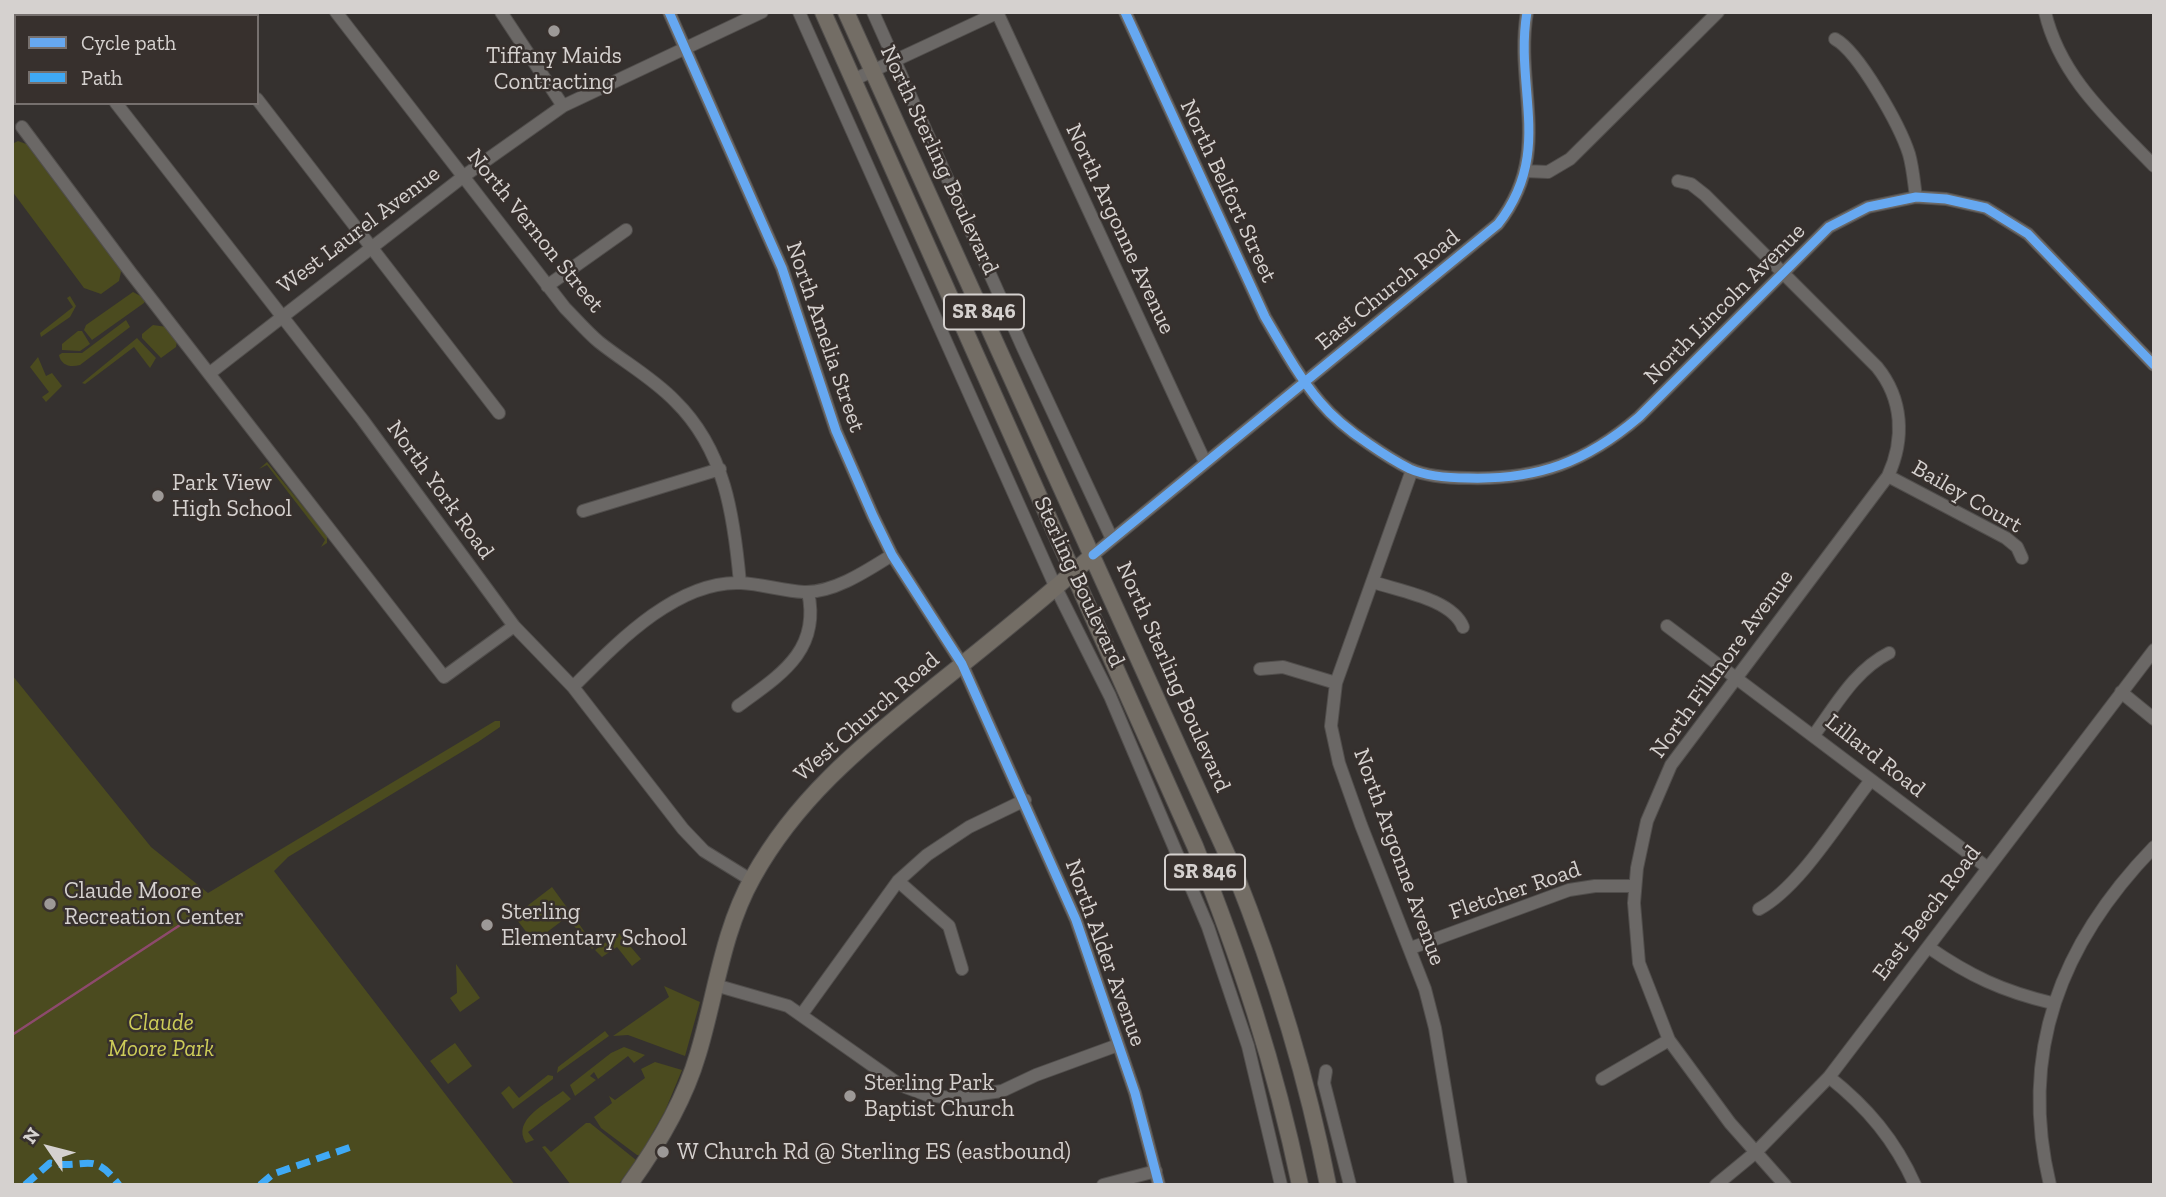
<!DOCTYPE html>
<style>
body{margin:0}
#map{position:relative;width:2166px;height:1197px;overflow:hidden;background:#35312f;font-family:"Zilla Slab",serif}
canvas{display:block}
.frame{position:absolute;inset:0;border:14px solid #d5d1cf;pointer-events:none}
.legend{position:absolute;left:14px;top:14px;width:245px;height:91px;box-sizing:border-box;background:#37302d;border:2px solid #76706e;margin:0;padding:9px 12px;list-style:none;font-size:21px;color:#d5d1cf}
.legend li{display:flex;align-items:center;gap:14px;height:35px}
.legend b{width:35px;border:2px solid #76706e}
.north{position:absolute;left:14px;top:1113px;width:70px;height:70px;-webkit-text-stroke:5px #37302d;paint-order:stroke;rotate:305deg;font-size:19px;font-weight:700;line-height:28px;text-align:center;color:#d5d1cf}
.north::after{content:'';display:block;margin:auto;width:24px;height:32px;background:#d5d1cf;clip-path:polygon(50% 0,100% 100%,50% 72%,0 100%)}
</style>
<div id="map">
<canvas width="2166" height="1197"></canvas>
<div class="frame"></div>
<ul class="legend">
<li><b style="height:9px;background:#66a8f1"></b>Cycle path</li>
<li><b style="height:9px;background:#3fa9f5"></b>Path</li>
</ul>
<div class="north">N</div>
</div>
<script>
const context = document.querySelector('canvas').getContext('2d');
context.lineJoin = 'round';
function fill(path, color) { context.fillStyle = color; context.fill(path, 'evenodd'); }
function stroke(path, color, width, dash) { context.strokeStyle = color; context.lineWidth = width; context.lineCap = dash ? 'butt' : 'round'; context.setLineDash(dash || []); context.stroke(path); }
function write(font, color, halo, rows, align = 'center') {
  context.font = font + ' "Zilla Slab",serif'; context.lineWidth = 5; context.setLineDash([]); context.textBaseline = 'middle'; context.strokeStyle = halo; context.fillStyle = color; for (const [text, x, y, turn = 0] of rows) {
    context.save(); context.translate(x, y); context.rotate((+turn || 0) * Math.PI / 180); context.textAlign = isNaN(turn) ? turn : align; if (halo) context.strokeText(text, 0, 0); context.fillText(text, 0, 0); context.restore();
  }
}
fill(new Path2D(`
 M18,141L29,145L122,267L119,281L101,294L84,288L12,191V144Z
 M133,292L146,299L144,303L92,340L84,330L86,325Z
 M70,296L76,306L70,317L41,337L40,333L73,307L67,298Z
 M126,320L130,327L80,365C70,368 61,365 59,355L62,353H82Z
 M153,325L167,327L177,341L176,347L161,358L142,338V334Z
 M78,331H82L90,344L80,351L62,350V344Z
 M137,338L156,358L150,368L134,347L85,384L82,383Z
 M38,357L46,376L52,373L62,386L46,402L42,397L49,392L30,367Z
 M267,462L327,536V543L321,547L325,540L267,465L259,469Z
 M12,675L151,847L208,893L495,721H500V727L478,742L288,857L274,871L515,1185H12Z
 M552,887L595,946L592,949L567,917L534,942L514,916Z
 M619,933L641,959L632,966L617,947L602,957L595,950Z
 M456,964L480,998L460,1012L450,998L457,993Z
 M664,986L700,1002L685,1056L628,1035L613,1036L669,997Z
 M605,1031L609,1036L557,1073L558,1067Z
 M455,1043L472,1066L448,1084L430,1061Z
 M624,1047L645,1055L634,1063L628,1056L598,1079L594,1072L590,1076L596,1080L575,1096L570,1085L611,1053Z
 M655,1062L682,1070L665,1111L640,1155H637L601,1128L594,1117L612,1103L609,1096L615,1100L645,1078L641,1069Z
 M548,1075L553,1076V1079L513,1109L501,1093L509,1086L519,1098Z
 M563,1091L571,1099L528,1132L534,1140L526,1143C511,1120 547,1103 563,1091Z
 M586,1123H590L636,1160L618,1185H571L542,1147L545,1146L551,1152Z`), '#4b4b1f');
stroke(new Path2D(`
 M12,1035L200,912`), '#8d4a6c', 2.5);
const minor = new Path2D(`
 M190,12L193,16
 M336,12L565,308C576,319 587,332 599,342C624,362 653,378 675,401C725,450 734,516 740,583
 M501,12L563,106
 M669,12L782,268L836,431L873,516L892,555L962,664L1076,920L1135,1093L1159,1185
 M799,12L1056,588L1110,696L1208,927L1248,1046L1281,1185
 M873,12L1023,348L1112,539
 M997,12L1205,462
 M1125,12L1265,317C1282,346 1299,377 1320,402C1334,419 1351,432 1369,444C1382,453 1396,462 1410,469C1426,476 1450,478 1468,478C1538,480 1586,462 1639,417L1829,227L1868,207L1916,197L1946,199L1986,208L2028,234L2154,365
 M2045,12C2060,77 2110,120 2154,166
 M68,16L75,12
 M1835,39C1859,52 1900,126 1909,154C1913,168 1914,183 1916,197
 M12,44L16,42
 M853,80L999,12
 M257,99L499,413
 M116,103L362,419L514,626L573,687L683,829L704,851L751,880
 M22,127L131,273L444,677L514,626
 M1525,171L1548,172L1570,159L1718,12
 M1678,181L1691,184L1705,195L1877,367C1903,399 1905,439 1888,476L1671,765L1647,821L1637,868L1634,903L1639,963L1669,1040L1730,1123L1785,1185
 M547,286L626,230
 M210,373L464,176L563,106L762,12
 M1412,470L1336,683L1331,726L1339,763L1361,825L1425,989L1435,1028L1461,1185
 M1888,476L2006,538L2017,547L2022,558
 M583,511L720,469
 M1093,555L1498,224C1554,152 1514,89 1527,12
 M1373,582C1399,591 1452,599 1463,627
 M1667,626L1988,868
 M1260,669L1283,667L1336,683
 M573,687C615,645 676,580 741,583C762,584 783,591 804,592C834,593 868,570 892,555
 M2121,692L2154,719
 M738,706C780,675 821,651 808,592
 M1814,735C1836,705 1855,670 1889,653
 M898,881L949,926L962,969
 M1759,909C1800,887 1841,818 1871,780
 M1928,947C1970,976 2002,991 2052,1003
 M1411,948L1569,890L1595,886H1634
 M715,985L788,1006L900,1085L927,1095L951,1098L1002,1091L1036,1075L1118,1045
 M802,1014L898,881L927,855L969,827L1025,800
 M1326,1071L1324,1083L1350,1185
 M1829,1077C1867,1107 1895,1140 1915,1185
 M1602,1079L1669,1040
 M1103,1185L1156,1171
 M1716,1185L1756,1152L1829,1077L2154,650
 M2050,1185C2018,1052 2061,943 2154,847`);
const major = new Path2D(`
 M823,12L1195,846C1240,959 1275,1065 1300,1185
 M846,12L1234,870C1275,973 1307,1077 1328,1185
 M629,1185C658,1145 684,1102 698,1054C716,995 722,932 753,877C798,796 863,745 934,687C988,644 1041,601 1093,555`);
stroke(minor, '#514e4c', 14);
stroke(major, '#514e4c', 18);
stroke(minor, '#6b6866', 12);
stroke(major, '#736d65', 16);
stroke(new Path2D(`
 M25,1185L50,1163C87,1170 92,1149 119,1185
 M260,1185L273,1174L354,1146`), '#3fa9f5', 7, [14, 7]);
stroke(new Path2D(`
 M669,12L782,268L836,431L873,516L892,555L962,664L1076,920L1135,1093L1159,1185
 M1125,12L1265,317C1282,346 1299,377 1320,402C1334,419 1351,432 1369,444C1382,453 1396,462 1410,469C1426,476 1450,478 1468,478C1538,480 1586,462 1639,417L1829,227L1868,207L1916,197L1946,199L1986,208L2028,234L2154,365
 M1093,555L1498,224C1554,152 1514,89 1527,12`), '#66a8f1', 9);
for (const [x, y, r, color] of [
 [554,31,7,"#9d9997"],
 [158,496,7,"#9d9997"],
 [50,904,7,"#9d9997"],
 [487,925,7,"#9d9997"],
 [850,1096,7,"#9d9997"],
 [663,1152,7,"#9d9997"]
]) { const dot = new Path2D(); dot.arc(x, y, r, 0, 2 * Math.PI); context.fillStyle = color; context.fill(dot); stroke(dot, '#37302d', 2.5); }
for (const [x, y, w] of [
 [984,312,80],
 [1205,872,80]
]) { const box = new Path2D(); box.roundRect(x - w / 2, y - 17.5, w, 35, 5); context.fillStyle = '#37302d'; context.fill(box); stroke(box, '#d5d1cf', 2); }
write('bold 21px', '#d5d1cf', null, [
 ["SR 846",984,312],
 ["SR 846",1205,872]
]);
write('23px', '#d5d1cf', '#37302d', [
 ["Tiffany Maids",554,56,"center"],
 ["Contracting",554,82,"center"],
 ["Park View",172,483],
 ["High School",172,509],
 ["Claude Moore",64,891],
 ["Recreation Center",64,917],
 ["Sterling",501,912],
 ["Elementary School",501,938],
 ["Sterling Park",864,1083],
 ["Baptist Church",864,1109],
 ["W Church Rd @ Sterling ES (eastbound)",677,1152]
], 'left');
write('23px', '#d5d1cf', '#37302d', [
 ["North Sterling Boulevard",939,160,65],
 ["North Belfort Street",1228,191,65],
 ["North Argonne Avenue",1120,229,65],
 ["West Laurel Avenue",359,230,-37],
 ["North Vernon Street",535,231,51],
 ["East Church Road",1388,290,-39],
 ["North Lincoln Avenue",1725,304,-45],
 ["North Amelia Street",825,337,71],
 ["North York Road",440,490,54],
 ["Bailey Court",1967,497,30],
 ["Sterling Boulevard",1079,582,65],
 ["North Fillmore Avenue",1722,664,-54],
 ["North Sterling Boulevard",1173,677,66],
 ["West Church Road",867,717,-41],
 ["Lillard Road",1875,756,38],
 ["North Argonne Avenue",1399,857,70],
 ["Fletcher Road",1515,891,-19],
 ["East Beech Road",1927,913,-53],
 ["North Alder Avenue",1105,953,70]
]);
write('italic 23px', '#cdcc58', '#37302d', [
 ["Claude",161,1023],
 ["Moore Park",161,1049]
]);
</script>
